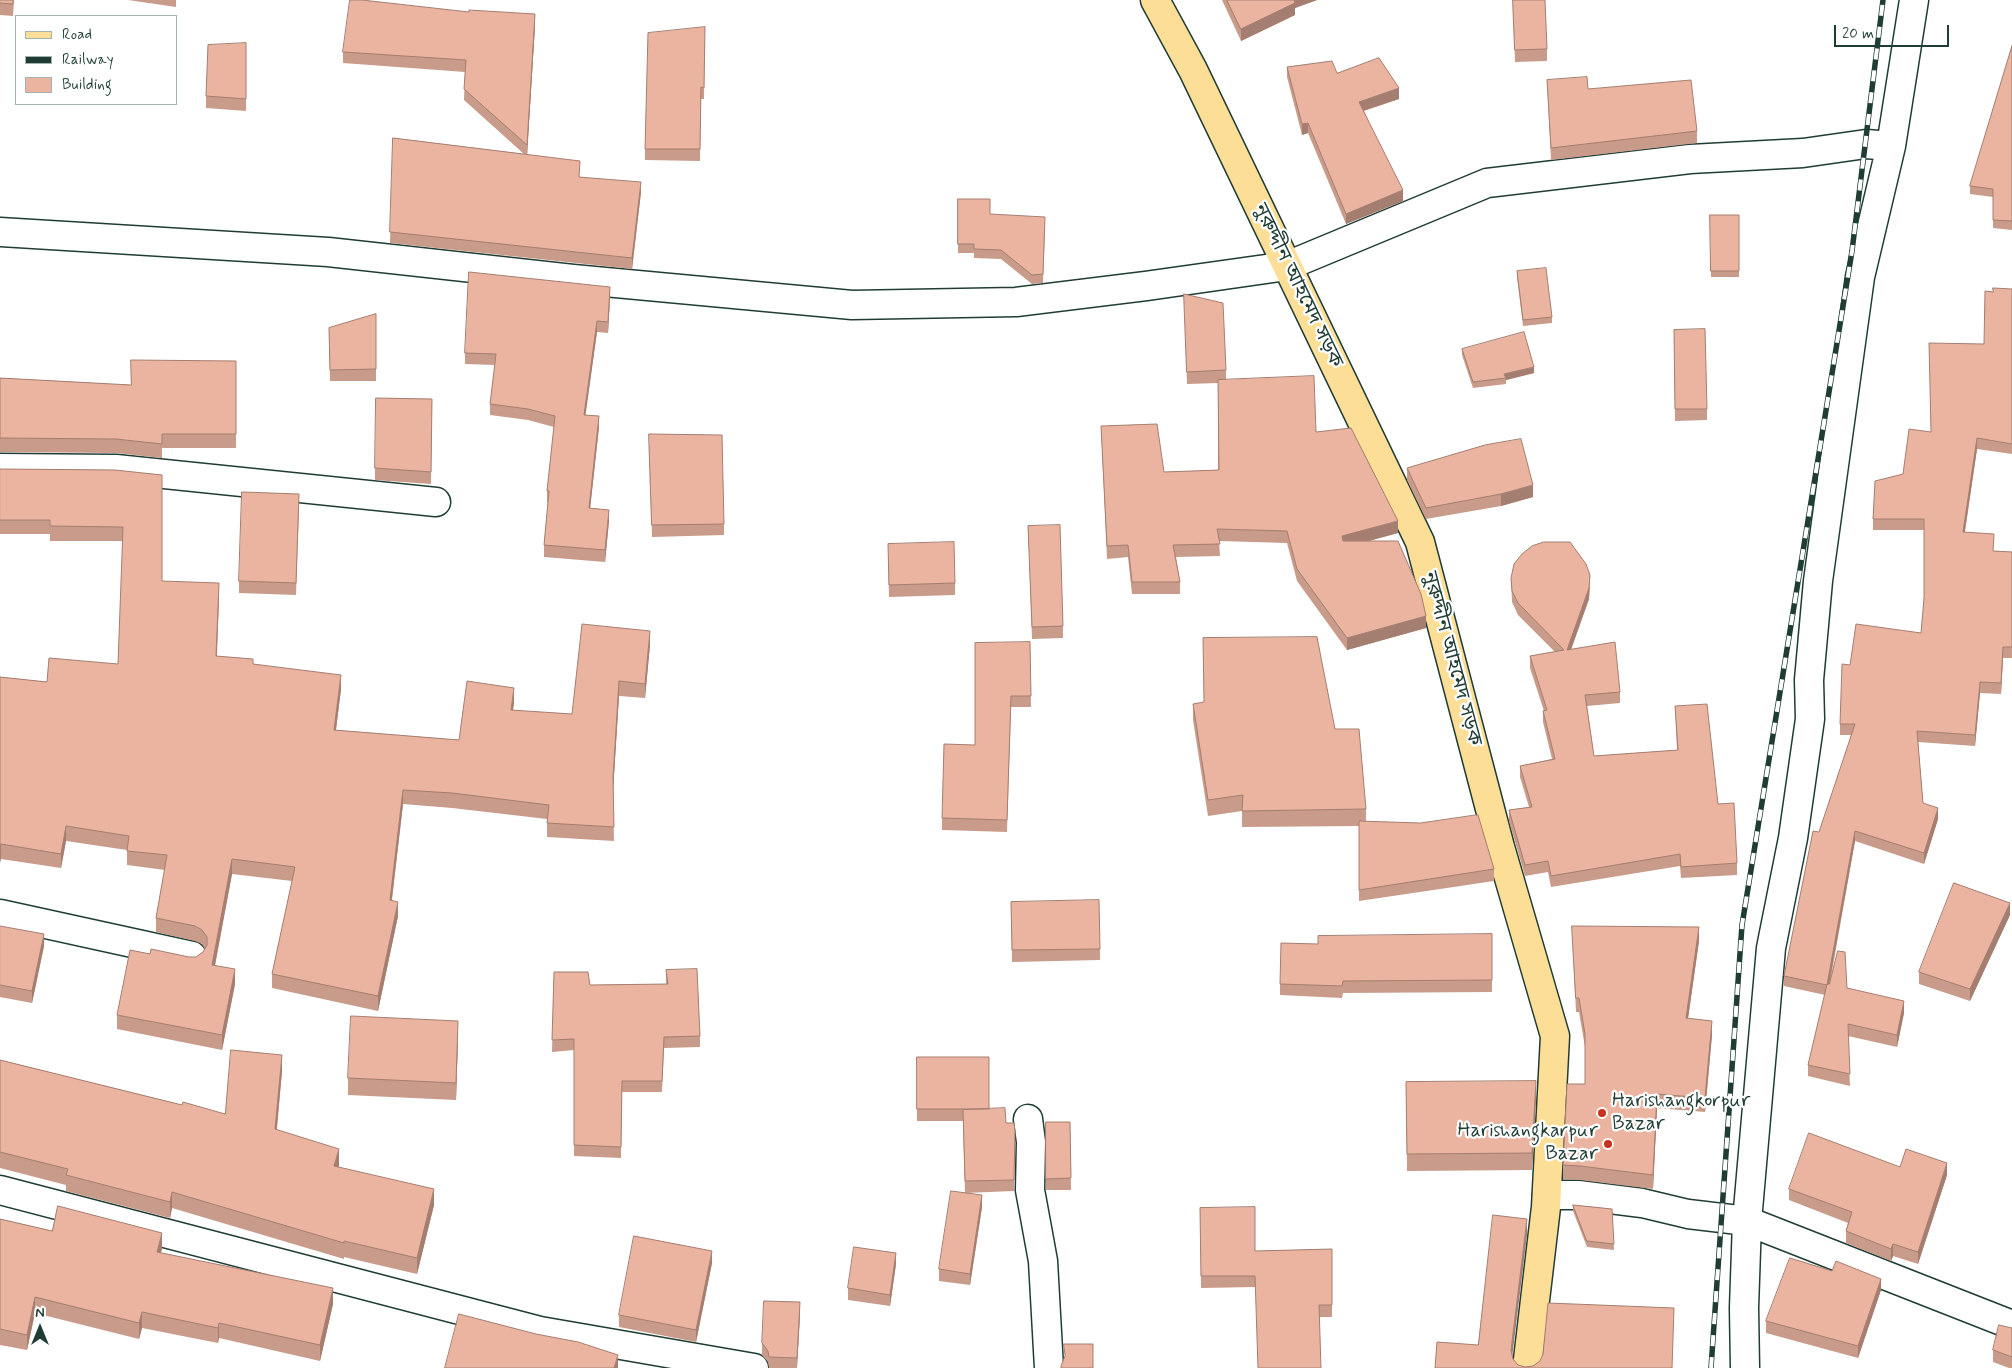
<!DOCTYPE html>
<meta charset="utf-8">
<style>
body{margin:0}
#map{position:relative;width:2012px;height:1368px;overflow:hidden;background:#fff;font-family:Mynerve,sans-serif}
canvas{display:block}
.legend{position:absolute;left:15px;top:15px;width:162px;height:90px;box-sizing:border-box;background:#fff;border:1px solid #a5b1ae;margin:0;padding:6px 9px;list-style:none;font-size:15px;color:#1f3d34}
.legend li{display:flex;align-items:center;gap:10px;height:25px}
.legend b{width:25px;border:1px solid #a5b1ae}
.north{position:absolute;left:15px;top:1303px;width:50px;height:50px;-webkit-text-stroke:4px #fff;paint-order:stroke;rotate:0deg;font-size:14px;font-weight:700;line-height:20px;text-align:center;color:#1f3d34}
.north::after{content:'';display:block;margin:auto;width:18px;height:22px;background:#1f3d34;clip-path:polygon(50% 0,100% 100%,50% 72%,0 100%)}
.scale{position:absolute;left:1834px;top:25px;width:115px;height:22px;box-sizing:border-box;border:2px solid #1f3d34;border-top:0;padding-left:6px;font-size:15px;line-height:18px;white-space:nowrap;color:#1f3d34;-webkit-text-stroke:4px #fff;paint-order:stroke}
</style>
<div id="map">
<canvas width="2012" height="1368"></canvas>
<ul class="legend">
<li><b style="height:6px;background:#fdde96"></b>Road</li>
<li><b style="height:6px;background:#1f3d34"></b>Railway</li>
<li><b style="height:14px;background:#eab4a0"></b>Building</li>
</ul>
<div class="north">N</div>
<div class="scale">20 m</div>
</div>
<script>
const context = document.querySelector('canvas').getContext('2d');
context.lineJoin = 'round';
function stroke(path, color, width, dash) { context.strokeStyle = color; context.lineWidth = width; context.lineCap = dash ? 'butt' : 'round'; context.setLineDash(dash || []); context.stroke(path); }
function fill(path, color) { context.fillStyle = color; context.fill(path, 'evenodd'); }
function write(font, color, halo, rows, align = 'center') {
  context.font = font + ' Mynerve,"Noto Sans Bengali",sans-serif'; context.lineWidth = 4.5; context.setLineDash([]); context.textBaseline = 'middle'; context.strokeStyle = halo; context.fillStyle = color; for (const [text, x, y, turn = 0] of rows) {
    context.save(); context.translate(x, y); context.rotate((+turn || 0) * Math.PI / 180); context.textAlign = isNaN(turn) ? turn : align; if (halo) context.strokeText(text, 0, 0); context.fillText(text, 0, 0); context.restore();
  }
}
const minor = new Path2D(`
 M0,232L328,252L573,279L852,305L1016,302L1146,286L1287,266L1487,183L1690,159L1803,153L1866,144L1891,146
 M0,468L116,469L436,502
 M0,914L192,956
 M1028,1119L1031,1142L1030,1190L1043,1261L1049,1368
 M0,1190L540,1331L754,1368
 M1547,1195H1578L1642,1203L1688,1214L1747,1221L2012,1325
 M1745,1368L1744,1308L1747,1221L1771,948L1793,838L1810,719L1809,680L1818,581L1860,277L1891,146L1914,0`);
const major = new Path2D(`
 M1155,0L1193,70L1420,542L1500,847L1555,1036L1546,1207L1527,1368`);
stroke(minor, '#1f3d34', 31);
stroke(major, '#1f3d34', 31);
stroke(minor, '#fff', 28);
stroke(major, '#fdde96', 28);
const rail = new Path2D(`
 M1711,1368L1742,925L1852,251L1883,0`);
stroke(rail, '#1f3d34', 5.5);
stroke(rail, '#fff', 4, [11]);
fill(new Path2D(`
 M0,0H14L13,16L0,15Z
 M128,0H176V7Z
 M1222,0H1317L1295,8V15L1241,41Z
 M1513,0L1547,49V61L1515,62Z
 M535,26L527,154L579,177L641,192L632,269L390,243L393,138L524,154L464,100L465,72L343,63V52Z
 M705,27L704,99H701L700,161L645,160V149Z
 M246,43V111L206,108V96Z
 M2012,46V230L1993,228V197L1970,194V186Z
 M1287,67L1337,73L1399,99L1364,111L1403,201L1346,224L1308,133L1302,135L1287,77Z
 M1547,80L1588,89L1697,131V143L1551,160Z
 M958,199L990,214L1045,226L1043,283L1032,284L1001,259L974,258V253H958Z
 M1710,215H1739V277H1711Z
 M1517,271L1552,317V323L1523,326L1517,277Z
 M2012,289V454L1977,449L1965,532L1994,551L2012,552V658H2003L2001,694L1980,693L1975,746L1918,742L1923,803L1938,819L1924,864L1855,841L1831,977L1847,988L1904,1013L1897,1047L1848,1036L1850,1086L1808,1076V1065L1825,995L1784,986V976L1851,735H1840V724L1850,665L1921,633L1924,598V530H1873V519L1931,432L1984,344L1993,292Z
 M1184,294L1226,370V380L1316,432L1398,533L1369,541L1426,628L1347,650L1297,581L1287,543L1219,541L1220,556L1176,557L1180,582V594H1132L1128,557L1107,559L1101,426L1164,472L1218,470V383L1187,384Z
 M610,298L608,333L597,332L585,415L599,427L590,508L609,521L605,562L544,557V545L548,502H547V491L554,427L528,420L490,415V404L495,365L465,364V353Z
 M376,314V381H330L329,328Z
 M1674,330L1707,409V420L1675,421Z
 M1462,349L1534,373L1506,380V384L1473,388L1462,355Z
 M236,361V448H162V458L116,453L0,452V378L131,385Z
 M432,399L431,484L375,480V468Z
 M649,445L724,524V535L652,537Z
 M1407,468L1533,497L1501,506L1426,519L1407,480Z
 M0,469L115,470L162,581L219,597L217,656L253,664L341,689L336,730L459,740L514,702L513,711L572,714L650,645L645,698L619,696L613,790L614,841L547,837V819L452,808L403,804L392,900L398,916L378,1011L272,988V974L292,881L232,874L215,966L235,984L222,1050L117,1029V1015L150,954L189,957H196L203,952L205,949L202,944L195,941L156,932V918L165,870L127,865V850L66,841L61,868L1,859L0,677L47,682L118,664L123,541H50V534H0Z
 M299,506L296,595L239,593V581Z
 M1028,526L1063,626V638L1032,639Z
 M888,555L955,583V595L889,597Z
 M1511,578L1590,587L1589,599L1571,649L1620,692V703L1587,706L1594,756L1677,750L1675,706L1718,804L1737,863V875L1681,878L1680,866L1551,887L1548,872L1525,876L1509,821V810L1529,807L1520,777V766L1552,759L1543,722V711H1544L1530,668V656L1555,652L1518,615L1512,602Z
 M1030,642L1031,707H1011L1007,832L942,830V818L975,745Z
 M1193,704L1335,729L1366,809V822L1494,869V881L1359,901V826L1242,827V811L1208,816L1193,720Z
 M1011,902L1100,949V960L1012,962Z
 M2010,915L1970,1001L1919,984V972Z
 M0,926L44,946L32,1003L0,997Z
 M1572,926L1699,941L1688,1019L1712,1035L1705,1112L1657,1108L1653,1189L1580,1180L1563,1179V1165L1585,1084V1047L1579,1012H1576Z
 M1492,934V992L1343,993L1342,998L1280,995V984L1318,944Z
 M666,970L700,1036V1047L664,1048L662,1092H622L621,1158L574,1156V1050L552,1052L554,972L590,985L666,984Z
 M458,1038L456,1100L348,1095V1078Z
 M917,1057L989,1109L1015,1131L1014,1191L965,1193L963,1121H917Z
 M0,1060L182,1105L225,1114L282,1071L277,1130L339,1165V1167L434,1205L417,1274L344,1257V1259L172,1208L170,1218L66,1191V1185L0,1168Z
 M1406,1082L1536,1098L1532,1170L1407,1171Z
 M1046,1122H1070L1071,1190H1046Z
 M1900,1167L1947,1175L1918,1264L1893,1256L1891,1261L1846,1243V1231L1848,1223L1789,1200V1189Z
 M1573,1205L1612,1209L1614,1250L1587,1247L1573,1211Z
 M982,1207L970,1285L939,1281V1269Z
 M1200,1208L1255,1251L1332,1249V1317H1319L1255,1287L1201,1288Z
 M0,1219L52,1231L162,1248L161,1253L333,1304L320,1361L219,1338L218,1343L142,1328L139,1339L35,1313L27,1350L0,1345Z
 M712,1263L696,1342L619,1327V1315Z
 M896,1264L890,1306L848,1300V1288Z
 M1881,1290L1858,1358L1766,1333V1321Z
 M800,1314L797,1368H769L768,1362L762,1355V1343Z
 M2012,1328V1368H2009L1993,1362V1350Z`), '#c99b8a');
fill(new Path2D(`
 M1293,0H1317L1295,8V15L1241,41V29Z
 M535,14V26L527,157V145Z
 M1399,88V99L1359,112V102Z
 M1308,123V133L1302,135V124Z
 M641,182V192L632,269V258Z
 M1403,190V201L1346,224V214Z
 M610,287V298L608,333V322Z
 M597,321V332L584,426V415Z
 M1534,367V373L1506,380L1504,374Z
 M599,416V427L589,519V508Z
 M1977,438V449L1963,543V532Z
 M1533,485V497L1501,506V494Z
 M609,510V521L605,562V550Z
 M1398,521V533L1342,548V536Z
 M1590,575L1589,599L1567,661V650Z
 M219,583V597L216,670V656Z
 M1426,616V628L1347,650V638Z
 M650,631V645L645,698V684Z
 M2003,647V658L2001,694V683Z
 M341,675V689L334,745V730Z
 M619,681V696L613,792V778Z
 M1980,682V693L1975,746V735Z
 M514,688V702L511,725V710Z
 M403,790V804L390,914V900Z
 M1938,808V819L1924,864V853Z
 M66,826V841L61,868V854Z
 M1855,831V841L1827,995V985Z
 M1,844V859L0,863V849Z
 M232,859V874L212,980V965Z
 M398,902V916L378,1011V996Z
 M2010,903V915L1970,1001V989Z
 M1699,927V941L1686,1032V1018Z
 M44,934V946L32,1003V991Z
 M235,969V984L222,1050V1035Z
 M1904,1001V1013L1897,1047V1035Z
 M458,1021V1038L456,1100V1083Z
 M1712,1021V1035L1705,1112V1098Z
 M282,1055V1071L275,1145V1129Z
 M1536,1081V1098L1532,1170V1153Z
 M1657,1094V1108L1653,1189V1175Z
 M339,1149V1165L334,1182V1166Z
 M1947,1163V1175L1918,1264V1252Z
 M434,1189V1205L417,1274V1258Z
 M172,1192V1208L170,1218V1202Z
 M982,1195V1207L970,1285V1274Z
 M1527,1219V1235L1511,1366V1350Z
 M162,1233V1248L157,1268V1252Z
 M1893,1244V1256L1891,1261V1249Z
 M712,1251V1263L696,1342V1330Z
 M896,1253V1264L890,1306V1295Z
 M1881,1279V1290L1858,1358V1346Z
 M333,1288V1304L320,1361V1345Z
 M35,1297V1313L27,1350V1335Z
 M800,1302V1314L797,1368V1358Z
 M142,1312V1328L139,1339V1323Z
 M219,1323V1338L218,1343V1328Z
 M618,1355V1368H614Z`), '#a47e70');
const building = new Path2D(`
 M0,0H13V4L0,3Z
 M350,0H362L469,12V10L535,14L527,145L464,89L466,60L343,52Z
 M1227,0H1294L1295,3L1241,29Z
 M1513,0H1545L1547,49L1515,50Z
 M705,27L704,88L701,87L700,149H645L648,33Z
 M246,43V99L206,96L208,45Z
 M2012,46V221L1993,220V189L1970,186Z
 M1379,58L1399,88L1359,102L1403,190L1346,214L1308,123L1302,124L1287,67L1332,61L1337,73Z
 M1587,77L1588,89L1691,80L1697,131L1551,148L1547,80Z
 M393,138L580,161L579,177L641,182L632,258L390,232Z
 M958,199H990V214L1045,217L1043,274L1032,275L1001,250L974,249V244H958Z
 M1710,215H1739V271H1711Z
 M1546,268L1552,317L1523,320L1517,271Z
 M469,272L610,287L608,322L597,321L584,415L599,416L589,508L609,510L605,550L544,545L549,491H547L555,416L528,409L490,404L496,354L465,353Z
 M1993,288L2012,289V444L1977,438L1963,532L1994,534L1993,551L2012,552V647H2003L2001,683L1980,682L1975,735L1917,731L1923,803L1938,808L1924,853L1855,831L1827,985L1784,976L1813,831L1819,832L1855,724H1840L1842,664L1850,665L1856,624L1921,633L1924,598V519H1873L1875,481L1903,474L1909,429L1931,432L1929,343L1984,344L1985,291L1993,292Z
 M1184,294L1223,303L1226,370L1187,372Z
 M376,314V369L330,370L329,328Z
 M1705,329L1707,409H1675L1674,330Z
 M1524,332L1534,367L1504,374L1506,378L1473,382L1462,349Z
 M131,360L236,361V434H162V444L116,439L0,438V378L131,385Z
 M1314,376L1316,432L1351,428L1398,521L1342,536L1343,541H1398L1421,594L1426,616L1347,638L1297,569L1287,531L1217,529L1220,544L1173,545L1180,582H1132L1128,545L1107,546L1101,426L1157,424L1164,472L1219,470L1218,380Z
 M376,398L432,399L431,472L375,468Z
 M649,434L722,435L724,524L652,525Z
 M1521,439L1533,485L1501,494L1426,508L1407,468L1485,445Z
 M0,469L115,470L162,475V581L219,583L216,656L253,659V664L341,675L334,730L459,740L467,681L514,688L511,710L572,714L582,624L650,631L645,684L619,681L613,778L614,827L547,823L549,805L452,793L403,790L390,900L398,902L378,996L272,974L295,867L232,859L212,965L235,969L222,1035L117,1015L130,950L150,954L151,949L189,957H196L203,952L207,945V937L202,930L195,926L156,918L167,855L127,851L129,836L66,826L61,854L1,844L0,849V677L47,682L49,658L118,664L123,527L50,526V520H0Z
 M242,492L299,494L296,583L239,581Z
 M1060,525L1063,626L1032,627L1028,526Z
 M954,542L955,583L889,585L888,544Z
 M1544,542H1570L1586,564L1590,575L1589,588L1567,650L1615,642L1620,692L1585,695L1594,756L1678,750L1675,706L1707,704L1718,804L1734,803L1737,863L1681,867L1680,854L1551,876L1548,861L1525,865L1509,810L1532,807L1520,766L1555,759L1543,711L1547,710L1530,656L1564,650L1518,603L1512,591L1511,578L1514,564L1522,554L1532,546Z
 M1317,637L1335,729H1359L1366,809L1242,811L1243,795L1208,800L1193,704L1204,702L1203,638Z
 M1030,642L1031,696H1011L1007,820L942,818L944,744L975,745V643Z
 M1478,815L1494,869L1359,890V821L1420,823Z
 M1954,883L2010,903L1970,989L1919,972Z
 M1099,900L1100,949L1012,950L1011,902Z
 M0,926L44,934L32,991L0,985Z
 M1572,926L1699,927L1686,1018L1712,1021L1705,1098L1657,1094L1653,1175L1580,1166L1563,1165L1567,1084H1585V1034L1579,998H1576Z
 M1492,934V980L1343,981L1342,986L1280,984L1281,943L1318,944V936Z
 M1838,951L1845,952L1847,988L1904,1001L1897,1035L1848,1024L1850,1074L1808,1065L1827,984H1829Z
 M697,969L700,1036L664,1037L662,1081H622L621,1147L574,1145V1039L552,1040L554,972H588L590,985L668,984L666,970Z
 M351,1016L458,1021L456,1083L348,1078Z
 M231,1050L282,1055L275,1129L339,1149L334,1166L434,1189L417,1258L344,1241V1243L172,1192L170,1202L66,1175L68,1169L0,1152V1060L182,1105L183,1102L225,1114Z
 M917,1057H989V1109H917Z
 M1536,1081L1532,1153L1407,1154L1406,1082Z
 M1005,1108L1006,1123H1014L1015,1131L1014,1180L965,1181L963,1110Z
 M1046,1122H1070L1071,1178L1046,1179Z
 M1809,1133L1900,1167L1906,1149L1947,1163L1918,1252L1893,1244L1891,1249L1846,1231L1852,1212L1789,1189Z
 M951,1191L982,1195L970,1274L939,1269Z
 M1573,1205L1612,1209L1614,1244L1587,1241Z
 M58,1206L162,1233L157,1252L333,1288L320,1345L219,1323L218,1328L142,1312L139,1323L35,1297L27,1335L0,1329V1219L52,1231Z
 M1255,1207V1251L1332,1249V1305H1319L1321,1368H1258L1255,1276H1201L1200,1208Z
 M1493,1215L1527,1219L1511,1350L1513,1359L1518,1365L1525,1367L1533,1366L1540,1361L1543,1354L1548,1303L1674,1308L1672,1368H1435L1437,1342L1478,1345Z
 M634,1236L712,1251L696,1330L619,1315Z
 M854,1247L896,1253L890,1295L848,1288Z
 M1790,1258L1832,1271L1836,1261L1881,1279L1858,1346L1766,1321Z
 M764,1301L800,1302L797,1358L769,1357L768,1351L762,1343Z
 M459,1314L536,1334L578,1342L618,1355L614,1368H445Z
 M1999,1325L2012,1328V1357L1993,1350Z
 M1064,1344H1093V1368H1061V1366L1065,1356Z`);
fill(building, '#eab4a0');
stroke(building, '#a47e70', 1);
for (const [x, y, r, color] of [
 [1602,1113,5,"#c8321e"],
 [1608,1144,5,"#c8321e"]
]) { const dot = new Path2D(); dot.arc(x, y, r, 0, 2 * Math.PI); context.fillStyle = color; context.fill(dot); stroke(dot, '#fff', 2); }
write('20px', '#1f3d34', '#fff', [
 ["নুরুদ্দীন আহমেদ সড়ক",1297,286,64],
 ["নুরুদ্দীন আহমেদ সড়ক",1451,659,75]
]);
write('20px', '#1f3d34', '#fff', [
 ["Harishangkorpur",1612,1102],
 ["Bazar",1612,1125],
 ["Harishangkarpur",1598,1132,"right"],
 ["Bazar",1598,1155,"right"]
], 'left');
</script>
